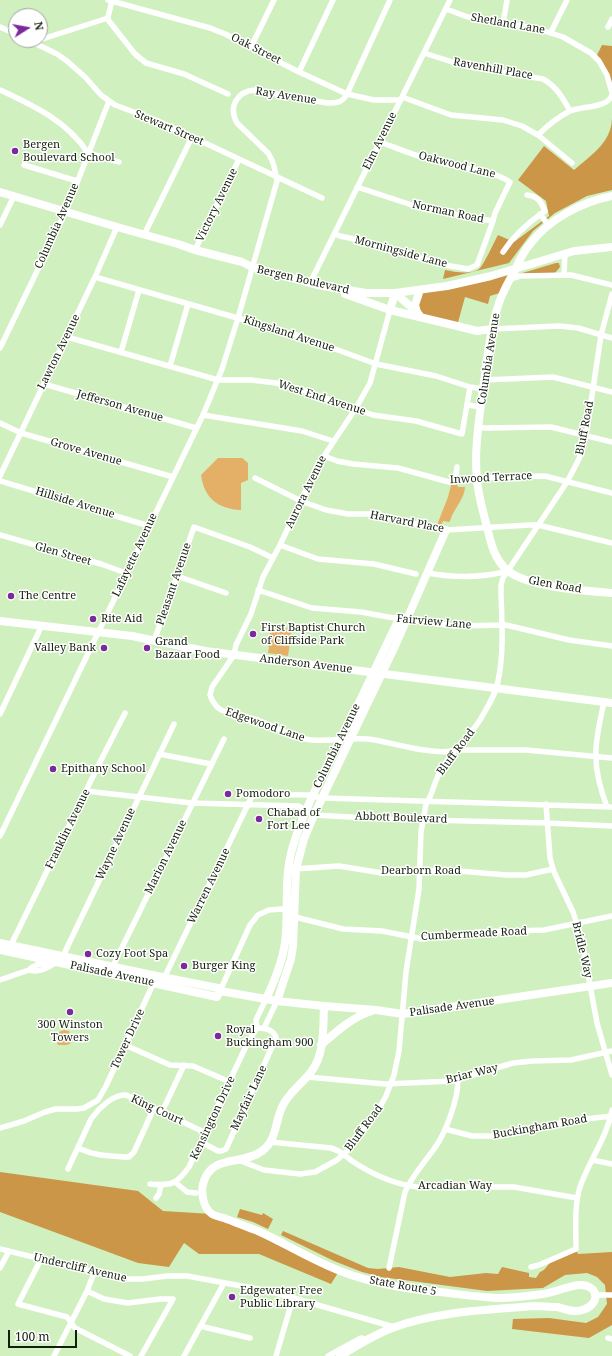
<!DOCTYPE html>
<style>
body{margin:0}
#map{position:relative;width:612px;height:1356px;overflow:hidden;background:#d0f0bf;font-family:"Noto Serif",serif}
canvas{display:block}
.north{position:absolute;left:8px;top:8px;width:40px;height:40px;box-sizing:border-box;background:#fff;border:1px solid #a1a59e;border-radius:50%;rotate:79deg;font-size:11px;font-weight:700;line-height:16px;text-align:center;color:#141f0d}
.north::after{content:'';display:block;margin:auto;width:14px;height:18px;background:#7b2a9b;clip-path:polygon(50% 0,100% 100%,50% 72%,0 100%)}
.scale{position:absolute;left:8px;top:1330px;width:69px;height:18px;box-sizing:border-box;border:2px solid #141f0d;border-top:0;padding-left:5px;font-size:12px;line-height:14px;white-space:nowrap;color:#141f0d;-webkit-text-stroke:3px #fff;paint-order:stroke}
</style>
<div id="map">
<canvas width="612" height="1356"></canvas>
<div class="north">N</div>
<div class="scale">100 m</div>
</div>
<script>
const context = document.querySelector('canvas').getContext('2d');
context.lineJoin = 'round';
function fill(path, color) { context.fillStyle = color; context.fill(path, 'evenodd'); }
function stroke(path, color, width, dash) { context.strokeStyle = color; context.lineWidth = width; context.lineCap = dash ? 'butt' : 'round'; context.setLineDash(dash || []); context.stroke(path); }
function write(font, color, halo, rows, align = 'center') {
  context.font = font + ' "Noto Serif",serif'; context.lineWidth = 3; context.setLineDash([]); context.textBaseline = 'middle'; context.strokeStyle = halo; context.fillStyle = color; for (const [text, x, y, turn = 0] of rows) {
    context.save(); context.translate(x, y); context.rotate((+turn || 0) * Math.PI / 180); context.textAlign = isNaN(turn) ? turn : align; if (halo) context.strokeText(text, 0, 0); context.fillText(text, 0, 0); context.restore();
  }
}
fill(new Path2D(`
 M218,458H242L248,463V480L241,483V510C218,509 204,498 201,475Z
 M457,484L458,487H465C465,498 453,510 450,521L449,522L443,521L442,524L437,525L448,497L451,485Z
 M271,627L292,629L288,656L268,653L269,647L268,646Z
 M64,1030L69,1031L72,1042C69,1046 63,1045 58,1045L55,1038C56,1033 60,1031 64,1030Z`), '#e4b068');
fill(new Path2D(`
 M602,45L612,46V87L597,55Z
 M612,119V190L587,196L555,213L533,231L509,263L443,279L445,270C455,272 470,275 479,269C484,265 494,242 498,235L514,242L549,216L546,201L518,180L544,146L574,170C590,156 611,143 612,119Z
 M556,263H559L560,267L555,273L519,274Z
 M516,268L503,292L490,296L488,304L465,297L457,326L420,316L417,297L420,290Z
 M0,1172L138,1191L163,1211L212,1214L339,1271L331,1284L259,1254H199L184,1243L169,1267L138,1263L0,1212Z
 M240,1209L262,1215L263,1213L273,1219L268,1229L253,1222L237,1217Z
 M283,1231L368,1268L378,1269L399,1267L450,1277L486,1273L498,1274L502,1267L529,1273V1277L536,1278L540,1272C547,1270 548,1262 554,1259C560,1255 569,1252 576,1249L578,1254L612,1252V1325L589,1338L512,1329L513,1319L549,1318L586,1323L598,1317L607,1304L605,1285L597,1277L587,1273L565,1275L543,1288L487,1291L381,1277L362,1272L334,1261L281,1235Z`), '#cb9647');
stroke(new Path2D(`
 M108,0L210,28L225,34L299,72L347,94L374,100H400
 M112,1L108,17L109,21L135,54L146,63L184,74L228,94
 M446,9L468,17L538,29L563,37L591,53L599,61L607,75L612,93
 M503,23L507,0
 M0,27L16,34
 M608,27L612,19
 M551,32L567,0
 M28,40L57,54L67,61L85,77L101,95L115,105L158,121L322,198
 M33,42L108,18
 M251,47L274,0
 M424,53L465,66L543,79C556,86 563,98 570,111
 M299,72L333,0
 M0,90C34,106 67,121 88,153L119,162
 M402,97L451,115L503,120L522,126L538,135L572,163
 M538,135C548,125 558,117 570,111C582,106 608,108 612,95
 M24,165L77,181
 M357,187L424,209L493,221
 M540,214L549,226
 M0,225L14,196
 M335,234L340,236L368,242L439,264L468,269L477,265L493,221L495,213L510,182C489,169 465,169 442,163C420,158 400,149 380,142
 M144,235L192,137
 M195,250L239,159
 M503,252C514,235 529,222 545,211C541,202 538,196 527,195
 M564,274L565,253
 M95,277L300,336L376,364L436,376L470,387L483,389
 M510,279L520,276L571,275L612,285
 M310,283L450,0
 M390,310L370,383L356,408L316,468L280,545L263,577L251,614L236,645L234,655L212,687L210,695L212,700L217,707L221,710C234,715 247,716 260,721C277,727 292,738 311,740C332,742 353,736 375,740C396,744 436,756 456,750H526L612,758
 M492,329L559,326L578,328L612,338
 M67,337L218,380H251L276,383L303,390L373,415L416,421L462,434L470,387
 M0,348L66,211L109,101
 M121,352L139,290
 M170,366L188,304
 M484,380L553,377L612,392
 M44,384L196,428
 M468,405L481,407
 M203,415L302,431L333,441
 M0,423L21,433L173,477
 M478,427L485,428L551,427L612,442
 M324,456L337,461L353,464L398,468L449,482L498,477L545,476L612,493
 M0,476L95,277L117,227
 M255,478L301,501L326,510L348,514H372L390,517L432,528L446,530L530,525H538L612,543
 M0,481L149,526
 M455,482L457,467
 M0,535L101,564L126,573
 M280,545L318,559L374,564L416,574
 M428,573C455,578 481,578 508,571
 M177,576L226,593
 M258,590L312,608L361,612L388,617L454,626L506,625L569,640L612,646
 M154,641L194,527L250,547L273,558
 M604,702C594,746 591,764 607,807
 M0,714L42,625
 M159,754L211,764
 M86,791L192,803L299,806L314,815L386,819L547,823L612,826
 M240,794L308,795L322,798L612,807
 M546,804L550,858L554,872L573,912L581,936L597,1023L612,1075
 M0,836L203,415L222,369L238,318L277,181C275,170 274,162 268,153L237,123C228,107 237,91 255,90L327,103C337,103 342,103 347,94L390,0
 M294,869L339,866L382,873H401L446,870L507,875H526L553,869
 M11,945L99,764L125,713
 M111,968L113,966L224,739
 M29,970C40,974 56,964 63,956L174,724
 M164,978L253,794
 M0,980L29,970C34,964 42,963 50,963
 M220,991L250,925L258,915L269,910L282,909L299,918L343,929L382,931L422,939L479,932L544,930L612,916
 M264,1028L277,1001
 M125,1045L170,1065L193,1066L230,1082
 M307,1077L385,1084L453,1081L513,1063L533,1061L571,1060L612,1051
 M162,1112L184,1065
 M0,1128L24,1121L45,1112L56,1109H77L84,1108L98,1100L106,1086L155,980
 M445,1129L472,1136H498L519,1133L568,1121L612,1116
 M201,1142L218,1151H221L226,1149L276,1038C274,1030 265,1028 257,1028
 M270,1142L331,1148C344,1152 344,1156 355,1163C374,1175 395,1185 419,1187H514L577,1198
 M78,1148C95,1156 108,1156 126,1157H129L134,1152L154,1108
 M238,1160L264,1170L300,1174L315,1172L337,1160L348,1150L376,1114L386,1096L394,1075L399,1051L406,972L419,889L421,832L426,804C432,797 435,778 442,768C453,750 469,737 480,720C487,708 496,694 498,681C504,654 502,622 501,595V585L503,578L567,482L579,459L586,436L601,335L612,294
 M592,1160L612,1164
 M68,1169L91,1119C98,1109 113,1094 126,1095L206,1133
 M175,1182L187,1192L196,1193
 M150,1184C171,1186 177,1184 189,1167L248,1042L257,1028L256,1020L266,999
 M156,1198L159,1194L161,1185
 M0,1249L122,1279H143L167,1276H187L269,1291L394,1327
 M41,1259L18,1304L67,1317L75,1328L130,1356
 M531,1267L539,1265L576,1249C576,1228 574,1207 580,1187C589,1161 607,1137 612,1110
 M0,1268L9,1251
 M389,1268L405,1192C412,1176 424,1163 434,1149C446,1133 458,1099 458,1080
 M87,1291L104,1299L128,1303L160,1299H173L141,1356
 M595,1295H612
 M200,1326L250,1338
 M608,1338L612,1339
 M54,1356L87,1291L94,1273
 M184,1356L224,1283
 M276,1356L293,1298
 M328,1356L361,1338L368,1340`), '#fff', 5.5);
stroke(new Path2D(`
 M0,621L132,636L205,651L612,703
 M0,943L157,976L218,988L220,991L277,1001L324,1006
 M0,950L217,997L220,991
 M266,999C276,978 285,956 286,933C288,903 284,875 293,846C304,809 323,774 340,741C360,702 378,662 397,623L407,619
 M277,1001L291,959L293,946L296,869L304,839L314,815L396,644L446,530`), '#fff', 8);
stroke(new Path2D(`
 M0,192L117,227L178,244L195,250L242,262L252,267L317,285L366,293H395L447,286L491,276L574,251L612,247
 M612,196C582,202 549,219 530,244C523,252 519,261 515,270C509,281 503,291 499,303C489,332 487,365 482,395C479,423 474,451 477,479C478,495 483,511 487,527C491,543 494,559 507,570C526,587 586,591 612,593
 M395,293L417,312L420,316
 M345,294L390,310L457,326L477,331L492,329
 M390,310L395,293
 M417,312L415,305L420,290
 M321,1045C336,1032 352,1017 372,1011
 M340,1356C358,1345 375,1334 395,1327C440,1311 488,1310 535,1306C542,1306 549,1307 557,1307C565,1309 574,1313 582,1310C601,1305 600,1284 578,1285C566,1287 555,1292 543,1294C528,1296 513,1298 497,1298C478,1297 458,1294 439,1292C406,1289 374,1284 343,1272C313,1261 287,1244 258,1231C247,1227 235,1222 224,1218C220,1217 215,1216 212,1214C203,1208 201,1193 203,1184C211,1153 243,1166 262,1151C277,1140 275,1122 282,1107C288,1093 302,1084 311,1072C325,1054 323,1028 324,1006L376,1010L403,1014L612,983`), '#fff', 8);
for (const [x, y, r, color] of [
 [15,151,4,"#7b2a9b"],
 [11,596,4,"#7b2a9b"],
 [93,619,4,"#7b2a9b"],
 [253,634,4,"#7b2a9b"],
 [104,648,4,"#7b2a9b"],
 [147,648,4,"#7b2a9b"],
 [53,769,4,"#7b2a9b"],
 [228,794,4,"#7b2a9b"],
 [259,819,4,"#7b2a9b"],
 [88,954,4,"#7b2a9b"],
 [184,966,4,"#7b2a9b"],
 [70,1012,4,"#7b2a9b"],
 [218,1036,4,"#7b2a9b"],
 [232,1297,4,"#7b2a9b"]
]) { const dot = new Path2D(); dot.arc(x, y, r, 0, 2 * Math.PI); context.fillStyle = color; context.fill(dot); stroke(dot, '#fff', 1.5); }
write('11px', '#141f0d', '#fff', [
 ["Shetland Lane",508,24,10],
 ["Oak Street",256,49,27],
 ["Ravenhill Place",493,69,10],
 ["Ray Avenue",286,96,9],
 ["Stewart Street",169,128,23],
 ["Elm Avenue",380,141,-64],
 ["Oakwood Lane",457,165,14],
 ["Victory Avenue",217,205,-64],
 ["Norman Road",448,212,12],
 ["Columbia Avenue",57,226,-66],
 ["Morningside Lane",401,252,15],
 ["Bergen Boulevard",303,280,13],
 ["Kingsland Avenue",289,334,18],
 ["Lawton Avenue",59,352,-64],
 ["Columbia Avenue",489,359,-81],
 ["West End Avenue",322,398,18],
 ["Jefferson Avenue",120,406,16],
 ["Bluff Road",585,428,-79],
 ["Grove Avenue",86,452,16],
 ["Inwood Terrace",491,478,-3],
 ["Aurora Avenue",306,492,-64],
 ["Hillside Avenue",75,503,17],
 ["Harvard Place",407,522,11],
 ["Glen Street",63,554,16],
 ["Lafayette Avenue",135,555,-65],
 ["Pleasant Avenue",174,584,-71],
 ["Glen Road",555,585,10],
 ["Fairview Lane",434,622,5],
 ["Anderson Avenue",306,664,7],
 ["Edgewood Lane",265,725,19],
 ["Columbia Avenue",337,746,-64],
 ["Bluff Road",456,752,-53],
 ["Abbott Boulevard",401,818,2],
 ["Franklin Avenue",68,829,-64],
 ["Wayne Avenue",116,844,-65],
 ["Marion Avenue",166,857,-64],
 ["Dearborn Road",421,871],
 ["Warren Avenue",209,886,-64],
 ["Cumbermeade Road",474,934,-3],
 ["Bridle Way",582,950,77],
 ["Palisade Avenue",112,974,12],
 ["Palisade Avenue",452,1007,-8],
 ["Tower Drive",128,1039,-65],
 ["Briar Way",472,1074,-14],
 ["Mayfair Lane",249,1098,-65],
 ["King Court",157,1110,25],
 ["Kensington Drive",213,1118,-65],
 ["Buckingham Road",540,1127,-10],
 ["Bluff Road",364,1128,-53],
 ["Arcadian Way",455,1186],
 ["Undercliff Avenue",80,1268,13],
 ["State Route 5",403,1286,10]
]);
write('11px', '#141f0d', '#fff', [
 ["Bergen",23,145],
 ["Boulevard School",23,158],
 ["The Centre",19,596],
 ["Rite Aid",101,619],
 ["First Baptist Church",261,628],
 ["of Cliffside Park",261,641],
 ["Grand",155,642],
 ["Bazaar Food",155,655],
 ["Valley Bank",96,648,"right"],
 ["Epithany School",61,769],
 ["Pomodoro",236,794],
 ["Chabad of",267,813],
 ["Fort Lee",267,826],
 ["Cozy Foot Spa",96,954],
 ["Burger King",192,966],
 ["300 Winston",70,1025,"center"],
 ["Towers",70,1038,"center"],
 ["Royal",226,1030],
 ["Buckingham 900",226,1043],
 ["Edgewater Free",240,1291],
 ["Public Library",240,1304]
], 'left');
</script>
